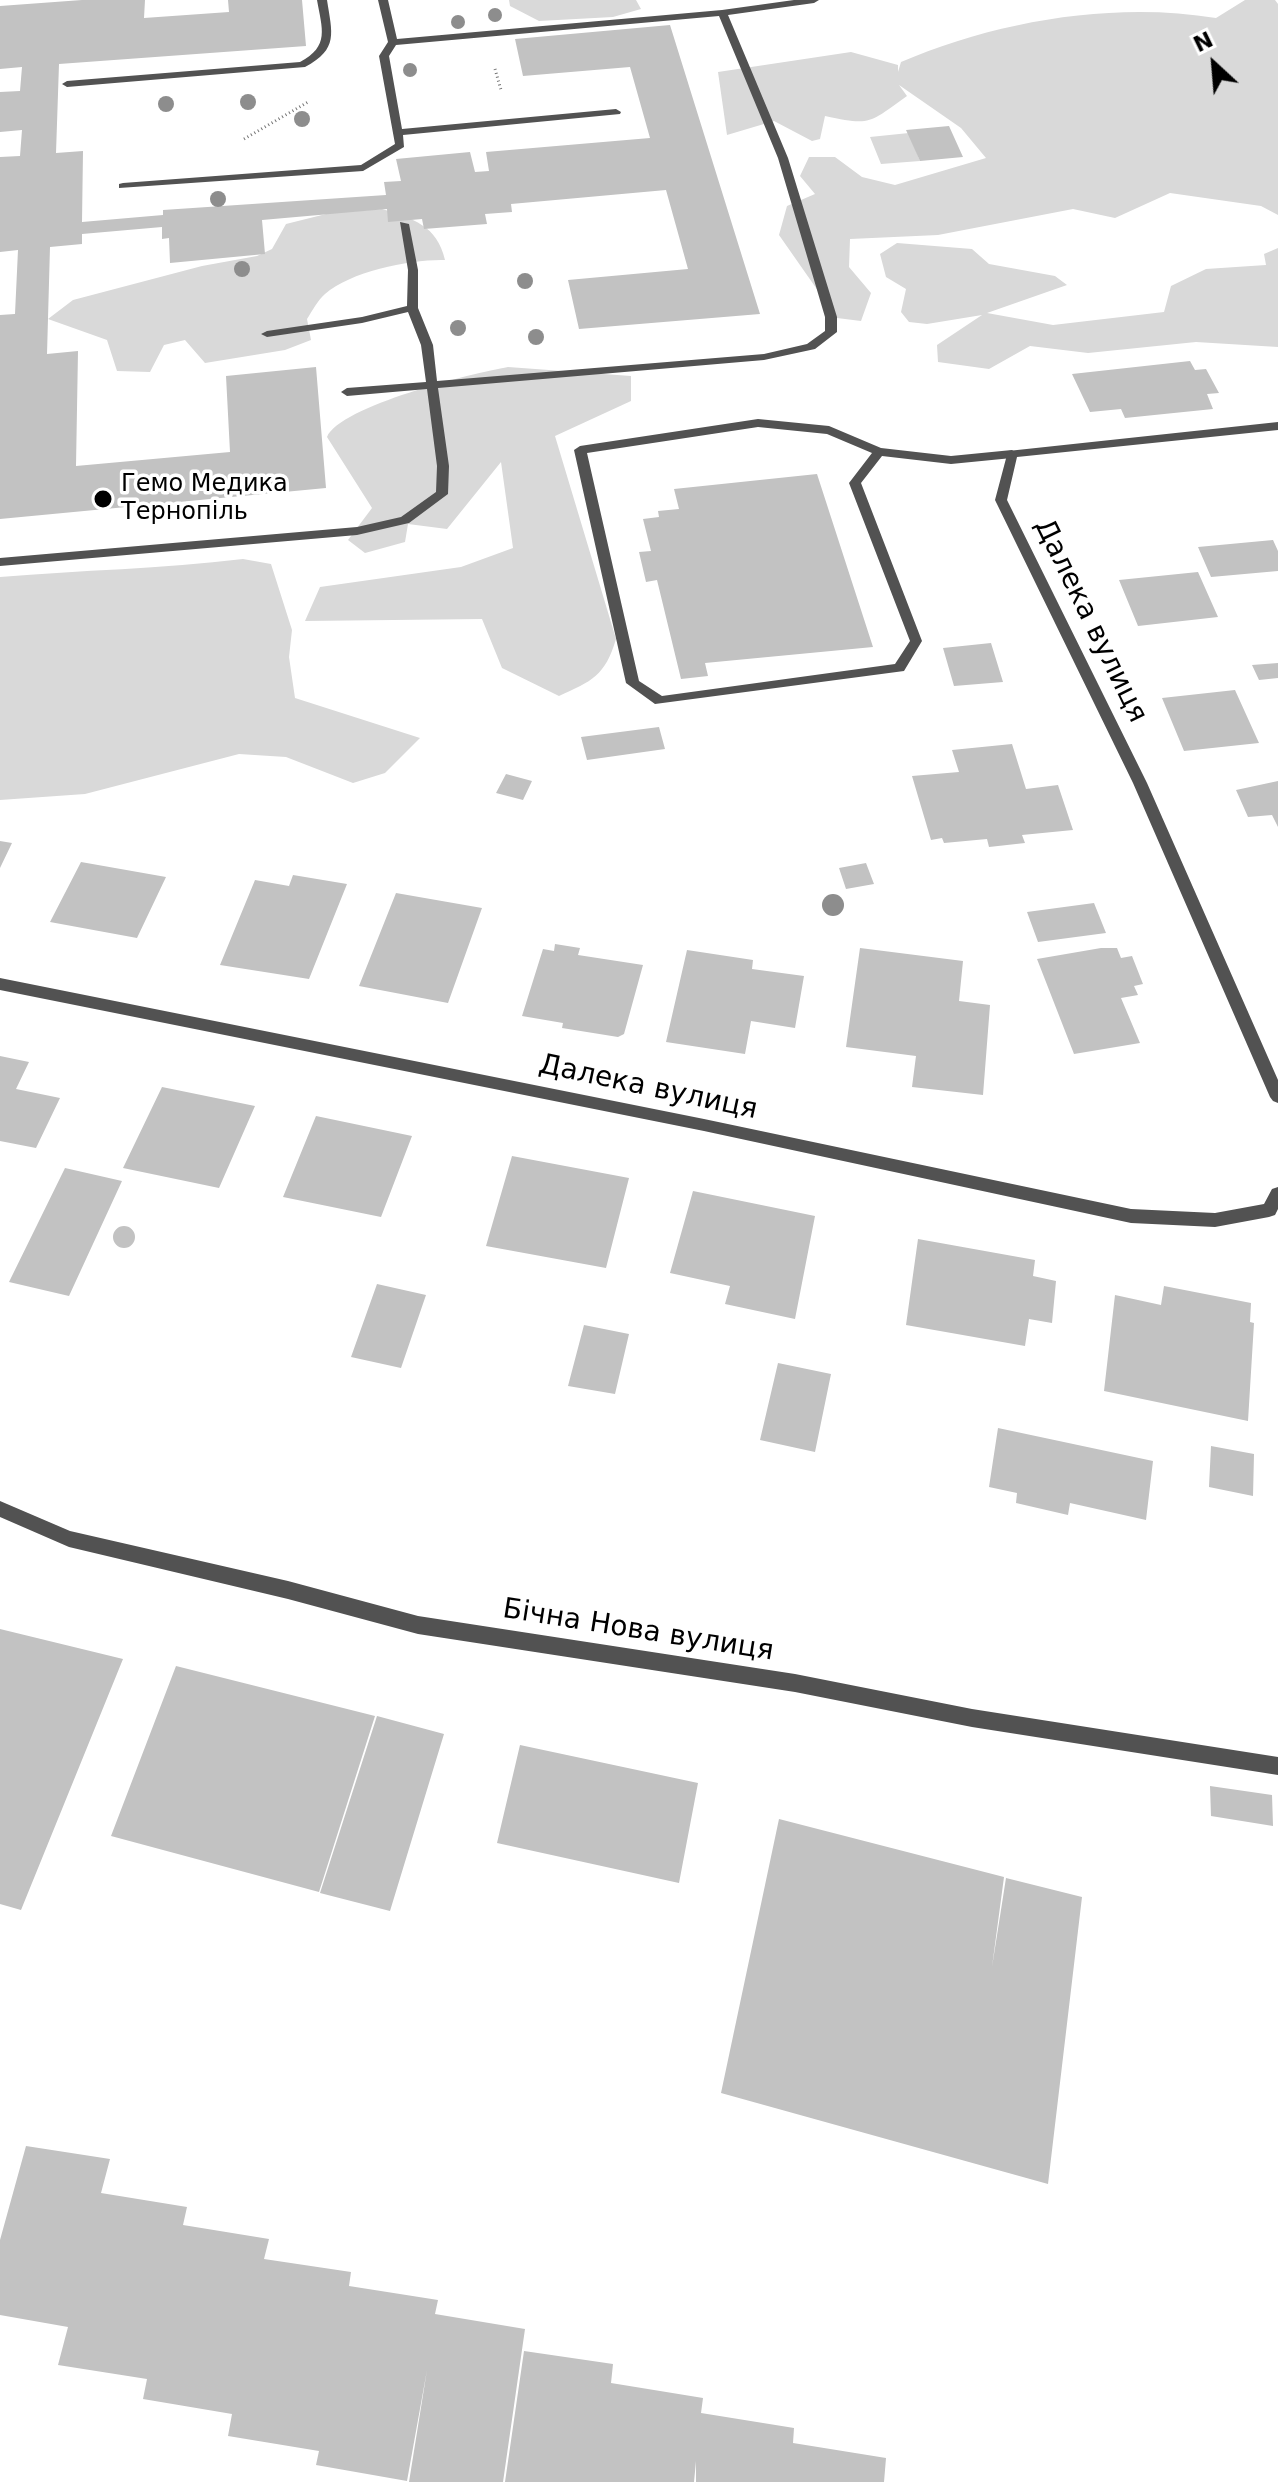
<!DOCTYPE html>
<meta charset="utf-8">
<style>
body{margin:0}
#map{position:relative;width:1278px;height:2482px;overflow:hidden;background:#fff;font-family:"DejaVu Sans",sans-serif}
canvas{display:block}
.north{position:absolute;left:1174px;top:24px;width:80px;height:80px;-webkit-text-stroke:6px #fff;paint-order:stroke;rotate:334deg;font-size:22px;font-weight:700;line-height:32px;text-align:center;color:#000}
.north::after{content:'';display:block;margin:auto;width:28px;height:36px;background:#000;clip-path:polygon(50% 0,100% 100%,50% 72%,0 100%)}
</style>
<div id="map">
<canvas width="1278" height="2482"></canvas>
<div class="north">N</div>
</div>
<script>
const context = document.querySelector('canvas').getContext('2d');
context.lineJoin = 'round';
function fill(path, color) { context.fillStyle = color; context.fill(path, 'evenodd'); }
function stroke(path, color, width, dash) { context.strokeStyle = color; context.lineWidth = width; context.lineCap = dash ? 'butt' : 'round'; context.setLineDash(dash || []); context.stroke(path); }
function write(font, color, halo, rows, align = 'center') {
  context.font = font + ' "DejaVu Sans",sans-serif'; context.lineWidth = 7; context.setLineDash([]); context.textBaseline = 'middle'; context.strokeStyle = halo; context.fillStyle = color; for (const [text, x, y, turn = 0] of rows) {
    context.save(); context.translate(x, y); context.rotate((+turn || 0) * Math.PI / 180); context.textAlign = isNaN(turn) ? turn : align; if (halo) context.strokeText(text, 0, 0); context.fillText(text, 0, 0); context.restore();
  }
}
fill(new Path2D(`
 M509,0H636L641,9L613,17L539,21L510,6Z
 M1245,0H1275L1278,4V215L1261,206L1170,193L1115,218L1073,209L938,235L850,239L849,267L871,293L861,321L837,318L779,235L787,206L815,194L800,176L809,157H835L862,177L895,185L986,158L961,128L899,85L907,96C869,123 872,126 825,116L820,139L812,141L774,121L727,135L718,72L851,52L898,65V72L901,62C996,21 1114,1 1216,18Z
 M909,133L920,161L881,164L870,137Z
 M382,209C413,219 437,225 445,260C412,259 351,271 325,294C318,300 312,311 307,319L311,340L285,350L205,363L185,340L164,345L150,372L117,371L107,340L48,319L73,300L202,266L257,256L272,249L286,224L330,213Z
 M897,243L972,249L989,264L1055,276L1067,285L987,313L1053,325L1164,312L1171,286L1206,269L1266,265L1264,254L1278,248V347L1196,342L1088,353L1030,346L989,369L938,362L937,345L982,315L927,324L909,322L901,312L906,289L886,277L880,254Z
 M508,367L631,376V401L555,436L616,639C605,676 592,681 559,696L502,668L482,619L305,621L320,587L461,567L513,548L501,462L447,529L408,524L405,542L365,553L348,540L372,508L327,437C340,406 473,373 508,367Z
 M243,559L271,564L292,630L289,657L295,698L420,738L385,773L353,783L286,757L239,754L85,794L0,800V577C81,570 162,569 243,559Z`), '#d9d9d9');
fill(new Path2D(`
 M82,0H145L144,18L229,12L228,0H302L306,46L59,64L56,153L83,151L82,222L163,215V210L386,195L384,182L401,181L396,159L470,152L475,172L489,171L486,152L650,138L630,67L523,76L515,39L670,25L760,314L579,329L568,280L688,269L666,190L511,204L512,212L485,214L487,224L424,229L422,219L388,222L387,209L262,220L265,254L170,263L169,238L162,239V227L82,234V244L50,247L47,354L78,351L76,466L230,452L226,376L316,367L326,488L0,519V315L15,314L18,250L0,252V157L20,156L22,130L0,132V92L20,91L22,67L0,69V6Z
 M949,126L963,157L920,161L906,130Z
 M1190,361L1195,370L1206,369L1219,393L1207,394L1213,409L1125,418L1121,409L1090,412L1072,374Z
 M817,474L873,647L705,663L708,676L681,679L657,580L646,582L639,552L651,551L643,519L659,517L658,511L679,509L674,489Z
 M1273,540L1278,551V571L1211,577L1198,547Z
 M1198,572L1218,617L1138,626L1119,580Z
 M991,643L1003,682L954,686L943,648Z
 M1278,663V678L1259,680L1252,665Z
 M1235,690L1259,743L1184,751L1162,698Z
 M659,727L665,749L587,760L581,737Z
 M1012,744L1026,789L1058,785L1073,830L1022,835L1025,843L989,847L987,839L944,843L942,838L931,840L912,776L959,772L952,750Z
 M506,774L532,781L523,800L496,793Z
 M1278,781V827L1272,815L1248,817L1236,790Z
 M0,841L12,843L0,868Z
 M81,862L166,877L137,938L50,922Z
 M866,863L874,884L846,889L839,868Z
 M293,875L347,884L309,979L220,965L255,880L289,886Z
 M396,893L482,908L448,1003L359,986Z
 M1094,903L1106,933L1038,942L1027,912Z
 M555,944L580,948L578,955L643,965L624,1034L618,1037L562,1028L563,1023L522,1016L543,949L554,951Z
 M860,948L963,961L959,1001L990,1005L983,1095L912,1087L916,1056L846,1047Z
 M1101,948H1117L1121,958L1132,956L1143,984L1134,986L1138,995L1121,998L1140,1043L1074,1054L1037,959Z
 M687,950L753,960L752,969L804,976L795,1028L751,1021L745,1054L666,1042Z
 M0,1056L29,1062L16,1089L60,1098L36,1148L0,1141Z
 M162,1087L255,1106L219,1188L123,1168Z
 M316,1116L412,1136L381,1217L283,1197Z
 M512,1156L629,1178L606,1268L486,1246Z
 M65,1168L122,1181L69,1296L9,1282Z
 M693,1191L815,1216L795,1319L725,1304L730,1286L670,1273Z
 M113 1237a11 11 0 1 1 22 0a11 11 0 1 1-22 0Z
 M918,1239L1035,1260L1033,1276L1056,1281L1052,1323L1029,1319L1025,1346L906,1325Z
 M377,1284L426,1295L401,1368L351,1357Z
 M1164,1286L1251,1303L1250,1322L1254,1323L1248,1421L1104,1391L1115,1295L1161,1305Z
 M584,1325L629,1334L615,1394L568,1386Z
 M778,1363L831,1374L815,1452L760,1440Z
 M998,1428L1153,1461L1146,1520L1070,1503L1068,1515L1016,1503L1017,1493L989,1487Z
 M1211,1446L1254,1454L1253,1496L1209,1487Z
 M0,1629L123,1659L21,1910L0,1904Z
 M176,1666L375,1716L319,1892L111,1836Z
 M377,1716L444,1734L390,1911L320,1893Z
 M520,1745L698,1783L679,1883L497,1843Z
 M1210,1786L1272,1795L1273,1826L1211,1816Z
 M779,1819L1004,1877L992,1967L1006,1878L1082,1897L1048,2184L721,2093Z
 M26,2146L110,2159L101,2193L187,2207L183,2225L269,2239L264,2259L351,2272L349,2286L438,2300L435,2314L525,2329L503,2482H409L427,2370L407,2481L316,2465L319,2451L228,2436L232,2414L143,2399L147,2379L58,2365L68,2327L0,2315V2240Z
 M524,2351L613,2364L611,2383L703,2398L701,2413L794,2428L793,2443L886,2458L884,2482H696V2461L694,2482H505Z`), '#c2c2c2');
stroke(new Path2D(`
 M495,69L501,90
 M244,139L308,102`), '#747474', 3, [1, 3]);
fill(new Path2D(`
 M317,0H327C332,33 339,49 305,67L67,87L62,84L67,81L300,62C330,46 322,29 317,0Z
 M378,0H388L397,39L722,10L794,0H819L814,3L728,15L788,158L837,317V332L815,349L764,360L438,388L449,466L448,494L409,523L357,535L0,566V558L357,527L401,517L436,492L437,466L427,389L347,396L341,392L347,388L426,382L421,345L408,312L362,323L267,337L261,334L267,331L362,317L407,306L408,270L400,222L409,224L418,270V308L433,345L437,381L764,354L807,344L825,331V317L778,158L719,16L396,45L389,56L402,129L616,109L621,112L620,114L403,135L404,147L363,171L119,188V184L123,183L361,165L395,144L379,56L388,42Z
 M758,419L829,426L881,448L951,456L1012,450L1018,454L1012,458L951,464L882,456L861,483L922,641L904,671L655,704L626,683L574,450L580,446ZM758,427L827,434L872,453L849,483L910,641L895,664L662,696L639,681L587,453Z`), '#525252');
fill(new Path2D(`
 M1278,422V430L1017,457L1007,500L1147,783L1278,1080V1103L1273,1101L1270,1097L1133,783L995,500L1008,451Z
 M0,978L704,1119L1131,1209L1215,1213L1264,1204L1272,1189L1278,1187V1209L1275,1215L1269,1217L1215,1227L1131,1223L704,1131L0,990Z
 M0,1501L70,1531L288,1581L418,1616L795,1674L972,1709L1278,1757V1775L972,1727L795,1692L418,1634L288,1599L69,1547L0,1517Z`), '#525252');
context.fillStyle = '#8d8d8d';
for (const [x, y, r] of [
 [495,15,7],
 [458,22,7],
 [410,70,7],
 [248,102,8],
 [166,104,8],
 [302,119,8],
 [218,199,8],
 [242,269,8],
 [525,281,8],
 [458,328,8],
 [536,337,8],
 [833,905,11]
]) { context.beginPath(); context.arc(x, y, r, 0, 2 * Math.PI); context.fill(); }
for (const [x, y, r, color] of [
 [103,499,10,"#000"]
]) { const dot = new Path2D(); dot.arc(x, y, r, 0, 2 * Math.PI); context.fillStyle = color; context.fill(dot); stroke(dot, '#fff', 3); }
write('24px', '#000', '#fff', [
 ["Гемо Медика",121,485],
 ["Тернопіль",121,513]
], 'left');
write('28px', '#000', '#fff', [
 ["Далека вулиця",1090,621,64],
 ["Далека вулиця",648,1088,12],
 ["Бічна Нова вулиця",638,1631,9]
]);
</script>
